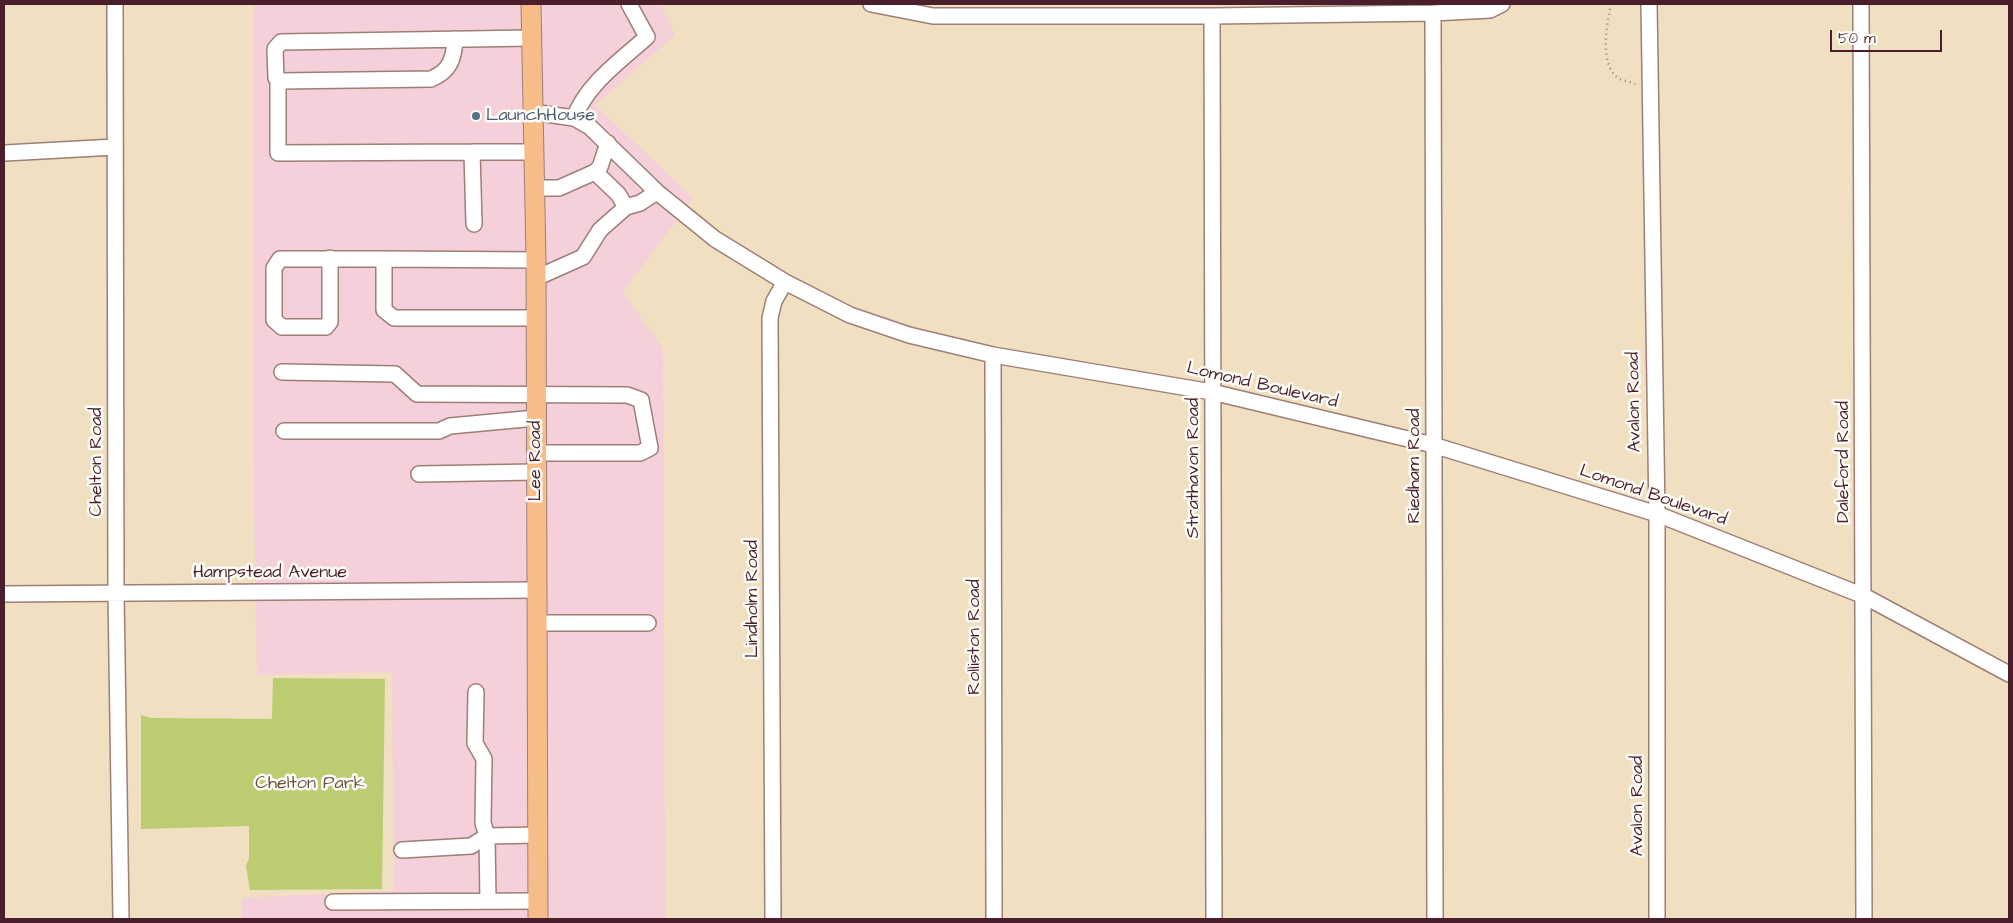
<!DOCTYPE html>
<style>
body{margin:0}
#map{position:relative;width:2013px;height:923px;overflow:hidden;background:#f0dfc0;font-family:"Architects Daughter",sans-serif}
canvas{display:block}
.frame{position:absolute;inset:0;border:5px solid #4a1f2b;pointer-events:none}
.scale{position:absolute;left:1830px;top:30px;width:112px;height:22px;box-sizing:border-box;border:2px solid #4a1f2b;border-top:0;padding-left:6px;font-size:15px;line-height:18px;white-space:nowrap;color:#4a1f2b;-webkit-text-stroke:4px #fdfcf7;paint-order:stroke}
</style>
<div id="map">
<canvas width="2013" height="923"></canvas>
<div class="frame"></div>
<div class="scale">50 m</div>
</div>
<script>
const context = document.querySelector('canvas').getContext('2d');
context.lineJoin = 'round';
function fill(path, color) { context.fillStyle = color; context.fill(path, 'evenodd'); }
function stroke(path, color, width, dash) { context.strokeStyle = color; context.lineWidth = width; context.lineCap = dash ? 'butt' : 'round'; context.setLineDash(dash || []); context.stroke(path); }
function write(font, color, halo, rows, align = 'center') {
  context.font = font + ' "Architects Daughter",sans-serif'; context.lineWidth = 5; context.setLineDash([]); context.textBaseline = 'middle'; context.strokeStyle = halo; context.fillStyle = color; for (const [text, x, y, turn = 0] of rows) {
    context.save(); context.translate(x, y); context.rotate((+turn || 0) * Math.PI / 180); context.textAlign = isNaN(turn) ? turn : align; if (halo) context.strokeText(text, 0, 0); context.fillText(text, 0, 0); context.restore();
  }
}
fill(new Path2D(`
 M253,4H661L675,35L595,105L693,198L623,292L663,349L665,919H242V898L394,891L392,672L257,675L253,454Z`), '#f5cfd9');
fill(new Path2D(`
 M273,678L385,679L382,889L250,890L246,866L249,859V826L141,829V715L151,718L272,719Z`), '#bbcd70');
const minor = new Path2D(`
 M115,4L116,593L121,919
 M871,4L933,16H1212L1433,13L1490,10L1502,4
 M1649,4L1657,514V919
 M1861,4L1864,919
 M1433,13L1435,919
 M1212,16L1214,919
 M455,39C454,59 450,71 431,79L280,81L276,78L275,49L281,42L531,38
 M278,80V153L472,152
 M532,112L574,118L590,127L657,192L715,239L785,282L850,315L909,335L993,355L1212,392L1433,445L1657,514L1864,596L2009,674
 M574,118C587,84 620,61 647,37L629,4
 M5,153L115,147
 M534,188H559L595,172L600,167L608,143
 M626,207L640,203L657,192
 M474,224L472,152H533
 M330,258V322L326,327H282L274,320V268L280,259H384
 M536,260L384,259V310L394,318H536
 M536,278L583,257L600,230L626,207L618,194L595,172
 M993,355L994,919
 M282,372L395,374L417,394L627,395L641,400L650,448L640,453H536
 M284,431H439L450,426L536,418
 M419,474L536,472
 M4,594L536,590
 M536,623H648
 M476,692L475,743L484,759L483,823L487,836L538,835
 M487,836L488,901
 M402,850L471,846L487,836
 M333,902L538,901
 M773,919L770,318L774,301L785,282`);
const major = new Path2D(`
 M531,4L536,260L538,919`);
stroke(minor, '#9d7f76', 18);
stroke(major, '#9d7f76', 21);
stroke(new Path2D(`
 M1611,4C1607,23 1598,67 1620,79C1625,81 1631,82 1635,84`), '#9d7f76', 2.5, [1, 4]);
stroke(minor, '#fff', 15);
stroke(major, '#f7bd88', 19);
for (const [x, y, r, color] of [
 [476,116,5,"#5c6f8a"]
]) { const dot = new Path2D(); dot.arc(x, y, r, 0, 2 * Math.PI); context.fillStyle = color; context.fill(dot); stroke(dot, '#fdfcf7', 2); }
write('18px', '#4e5e75', '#fdfcf7', [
 ["LaunchHouse",486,116]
], 'left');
write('18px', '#4a1f2b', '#fdfcf7', [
 ["Lomond Boulevard",1262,386,13],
 ["Avalon Road",1635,402,-91],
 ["Lee Road",536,461,-90],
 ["Chelton Road",97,462,-90],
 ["Daleford Road",1844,462,-90],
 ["Riedham Road",1415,466,-90],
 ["Strathavon Road",1194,468,-90],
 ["Lomond Boulevard",1653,496,19],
 ["Hampstead Avenue",270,573],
 ["Lindholm Road",753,599,-90],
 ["Rolliston Road",975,637,-90],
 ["Avalon Road",1638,806,-90]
]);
write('18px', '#6c5340', '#fdfcf7', [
 ["Chelton Park",310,784]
]);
</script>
